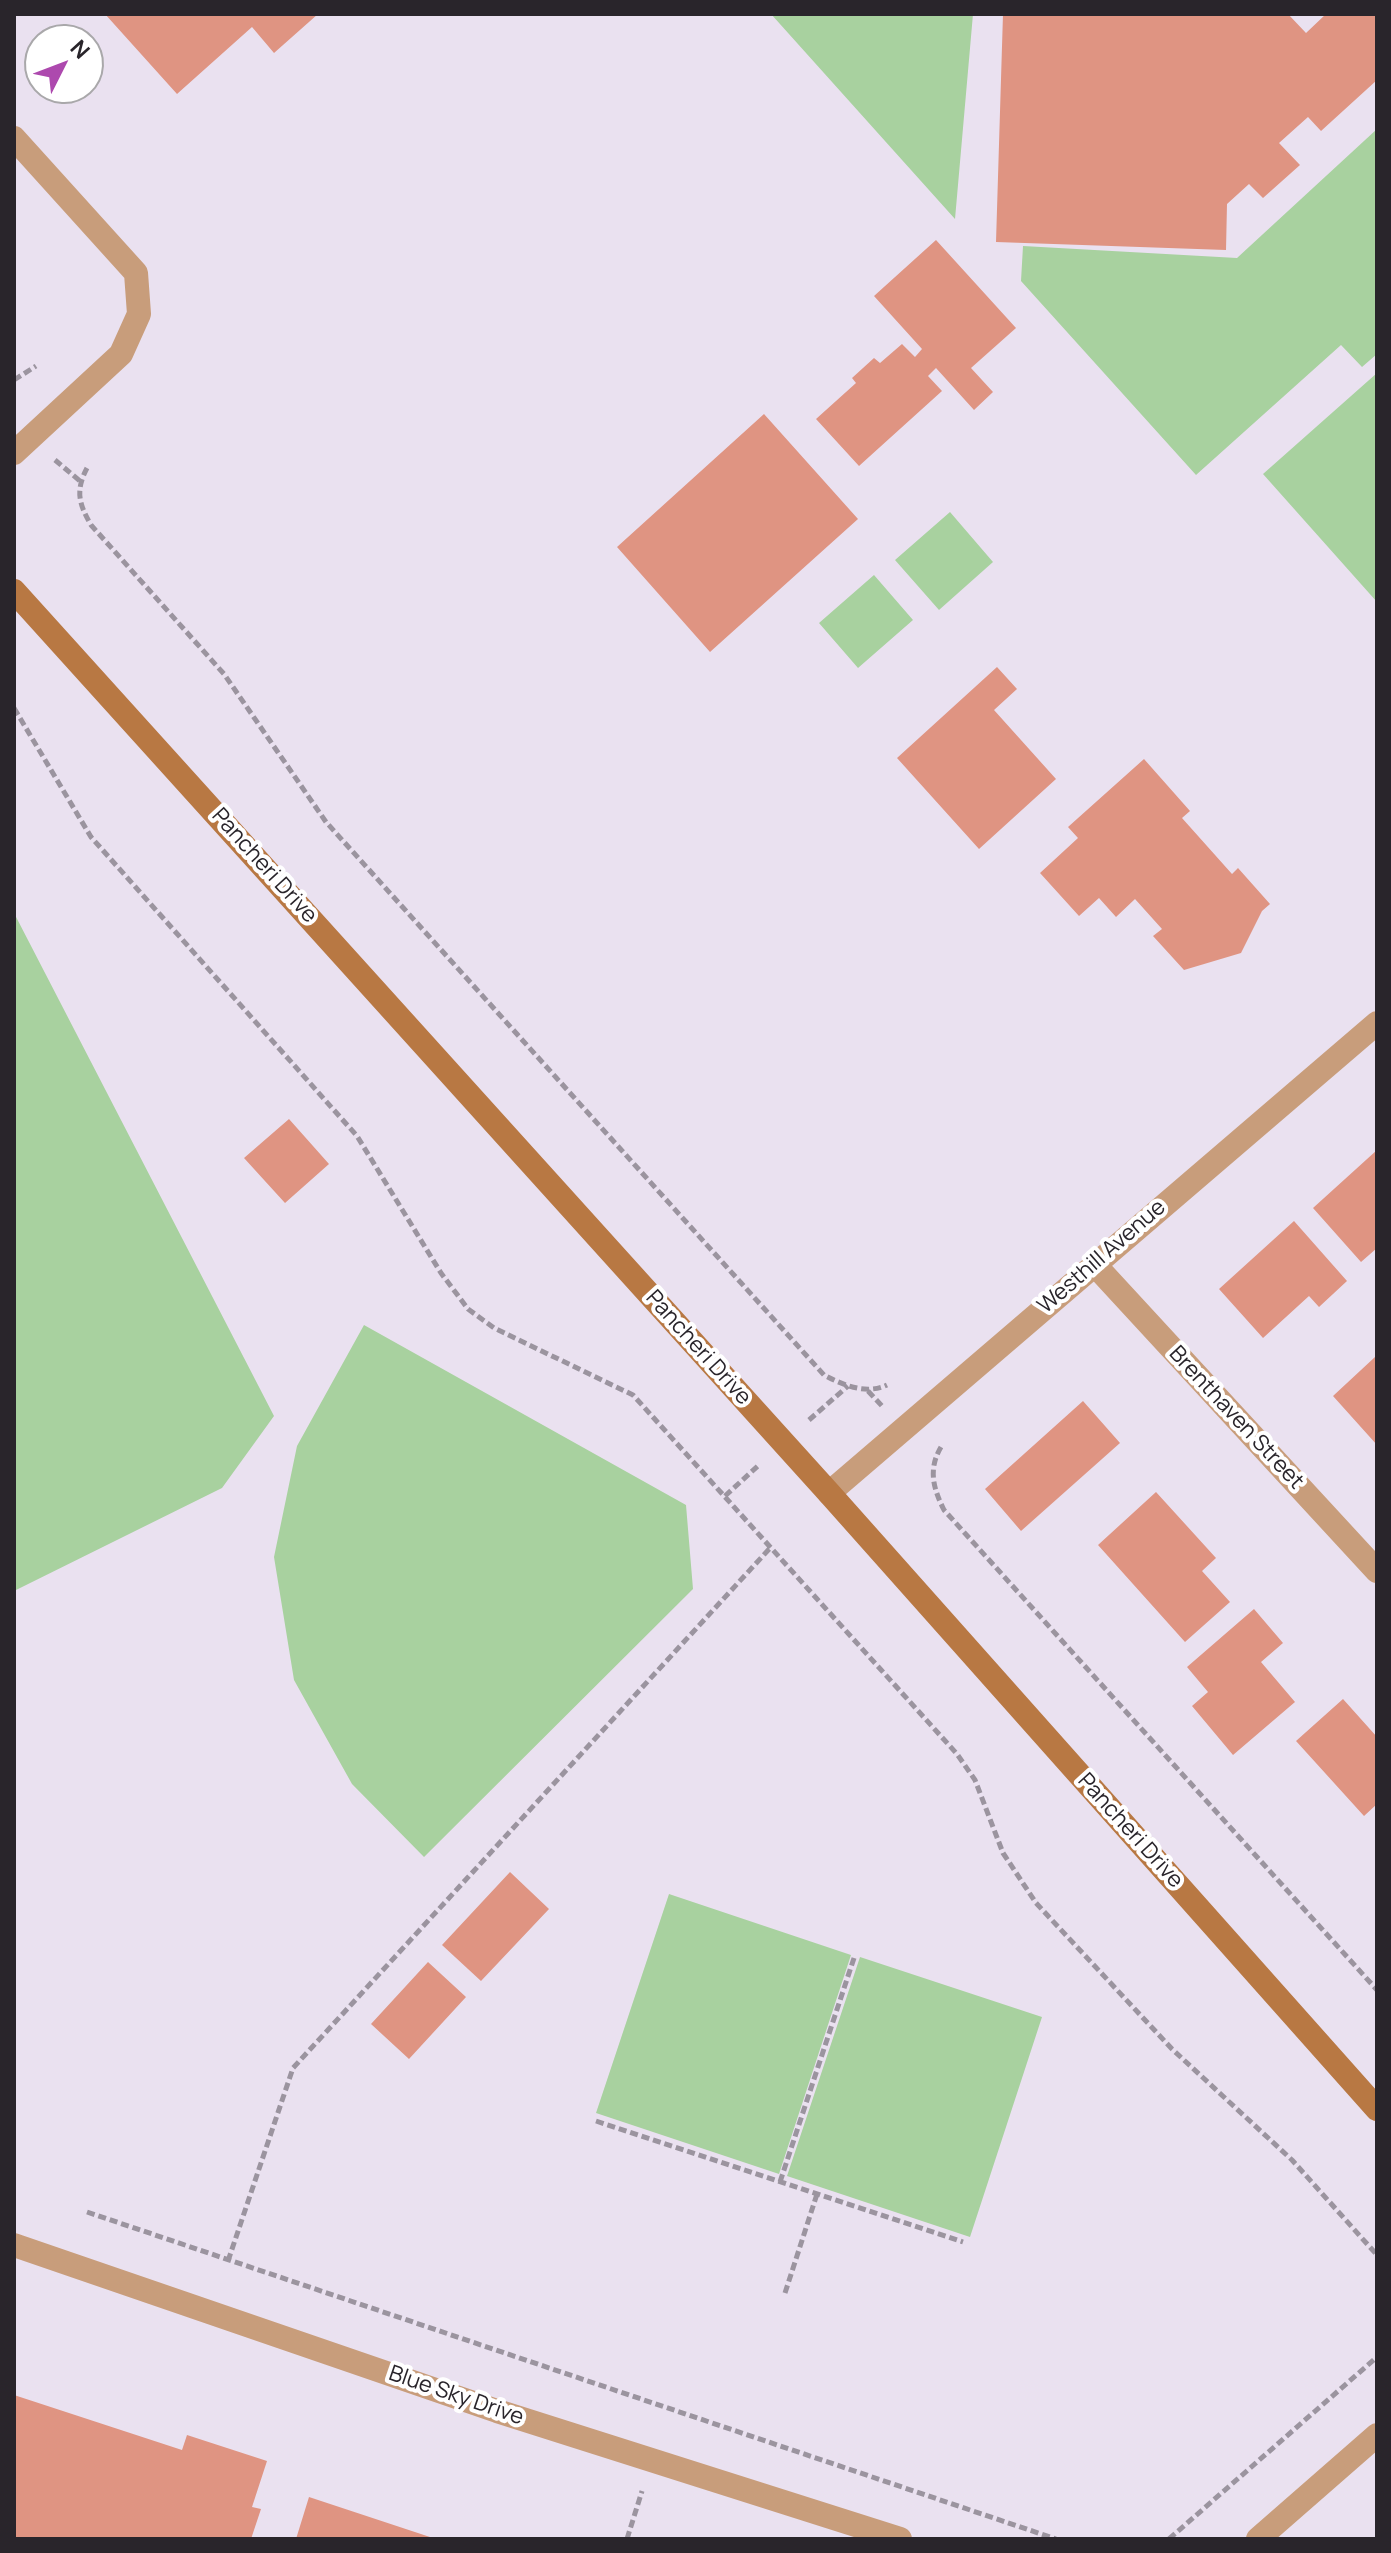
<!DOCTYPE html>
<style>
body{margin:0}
#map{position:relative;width:1391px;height:2553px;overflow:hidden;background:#eae1f0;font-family:Manrope,sans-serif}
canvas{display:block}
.frame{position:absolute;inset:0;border:16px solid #29252b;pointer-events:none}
.north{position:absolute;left:24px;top:24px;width:80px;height:80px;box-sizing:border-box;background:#fff;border:2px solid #a9a8aa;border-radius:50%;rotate:48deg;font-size:22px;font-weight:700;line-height:32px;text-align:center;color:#29252b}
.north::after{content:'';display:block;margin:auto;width:28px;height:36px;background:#ad49ae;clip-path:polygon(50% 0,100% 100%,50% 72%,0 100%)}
</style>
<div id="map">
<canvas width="1391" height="2553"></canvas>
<div class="frame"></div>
<div class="north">N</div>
</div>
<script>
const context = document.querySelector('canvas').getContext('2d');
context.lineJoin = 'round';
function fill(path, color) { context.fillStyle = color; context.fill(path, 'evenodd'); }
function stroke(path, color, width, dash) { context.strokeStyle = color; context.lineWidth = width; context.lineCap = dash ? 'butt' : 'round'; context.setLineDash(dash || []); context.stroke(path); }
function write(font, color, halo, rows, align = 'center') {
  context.font = font + ' Manrope,sans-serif'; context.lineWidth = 8; context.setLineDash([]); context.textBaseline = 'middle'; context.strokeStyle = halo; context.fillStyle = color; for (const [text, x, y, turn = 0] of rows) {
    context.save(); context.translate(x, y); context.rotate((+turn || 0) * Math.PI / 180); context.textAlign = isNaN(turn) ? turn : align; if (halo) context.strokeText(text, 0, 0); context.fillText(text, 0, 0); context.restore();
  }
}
fill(new Path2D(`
 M771,14H973L955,219Z
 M1377,129V354L1362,367L1341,345L1196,475L1021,281L1023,246L1237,258Z
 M1377,373V602L1263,474Z
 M950,512L993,562L939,610L895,560Z
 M874,575L913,620L858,668L819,623Z
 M14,913L274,1416L222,1488L14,1591Z
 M364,1325L686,1505L693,1589L424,1857L352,1784L294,1680L274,1557L297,1446Z
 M669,1894L851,1955L779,2174L596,2113Z
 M860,1957L1042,2017L970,2237L787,2176Z`), '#a8d19f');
fill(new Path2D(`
 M105,14H318L274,53L252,27L177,94Z
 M1003,14H1288L1306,33L1326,14H1377V80L1321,131L1308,117L1279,143L1300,165L1263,198L1249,184L1227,204L1226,250L996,242Z
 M936,240L1016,328L971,368L993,392L974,410L936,368L928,376L942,391L859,466L816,419L856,383L852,378L874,358L880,363L902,344L915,357L922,349L874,296Z
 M764,414L858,519L710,652L617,547Z
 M997,667L1017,689L994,710L1056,779L979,849L897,758Z
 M1144,759L1190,811L1182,818L1232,874L1238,868L1270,904L1262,911L1241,953L1184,970L1153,936L1162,929L1135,899L1116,917L1099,898L1079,916L1040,873L1078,838L1068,827Z
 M289,1119L329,1164L285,1203L244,1158Z
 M1377,1150V1248L1361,1262L1313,1208Z
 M1294,1221L1347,1281L1319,1307L1309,1296L1263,1338L1219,1289Z
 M1375,1357L1377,1359V1445L1333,1396Z
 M1083,1401L1120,1443L1021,1531L985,1489Z
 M1156,1492L1216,1558L1202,1571L1230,1602L1185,1642L1098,1545Z
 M1254,1609L1283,1643L1261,1662L1295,1702L1233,1755L1192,1706L1208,1692L1187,1667Z
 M1343,1699L1377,1737V1804L1364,1816L1296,1741Z
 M510,1872L549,1909L481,1981L442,1945Z
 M428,1962L466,1997L409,2059L371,2024Z
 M14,2395L182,2450L187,2435L267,2461L252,2507L261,2509L251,2539H14Z
 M309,2497L433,2538V2539H296Z`), '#df9482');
stroke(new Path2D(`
 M14,380L36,366
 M55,460L80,481
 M87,468C75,491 79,504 91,525L224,674L326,822L824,1375C843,1385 866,1395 887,1385
 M14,708L91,837L357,1136L441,1273L468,1309L494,1328L633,1395L957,1754L975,1780L1003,1853L1036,1903L1172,2049L1292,2160L1377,2255
 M868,1391L883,1407
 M809,1420L848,1386
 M941,1447C928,1469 933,1488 944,1510L1377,1990
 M725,1496L760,1464
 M596,2121L963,2242
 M780,2182L855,1955
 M87,2212L1056,2539
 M228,2261L293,2068L771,1547
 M785,2293L817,2194
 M627,2539L642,2491
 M1169,2539L1377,2357`), '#9b949f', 5, [8, 4]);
stroke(new Path2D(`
 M14,138L136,273L139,314L121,354L14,453
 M14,2245L497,2411L900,2539
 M1258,2539L1377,2435`), '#c89d7b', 24);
stroke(new Path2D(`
 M1094,1264L1377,1571
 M829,1493L1377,1023`), '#c89d7b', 24);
stroke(new Path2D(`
 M14,591L829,1493L1377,2109`), '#b87843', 24);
write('22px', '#29252b', '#fff', [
 ["Pancheri Drive",264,866,48],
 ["Westhill Avenue",1102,1257,-41],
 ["Pancheri Drive",698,1348,48],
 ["Brenthaven Street",1236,1418,47],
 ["Pancheri Drive",1130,1831,48],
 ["Blue Sky Drive",456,2396,19]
]);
</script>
